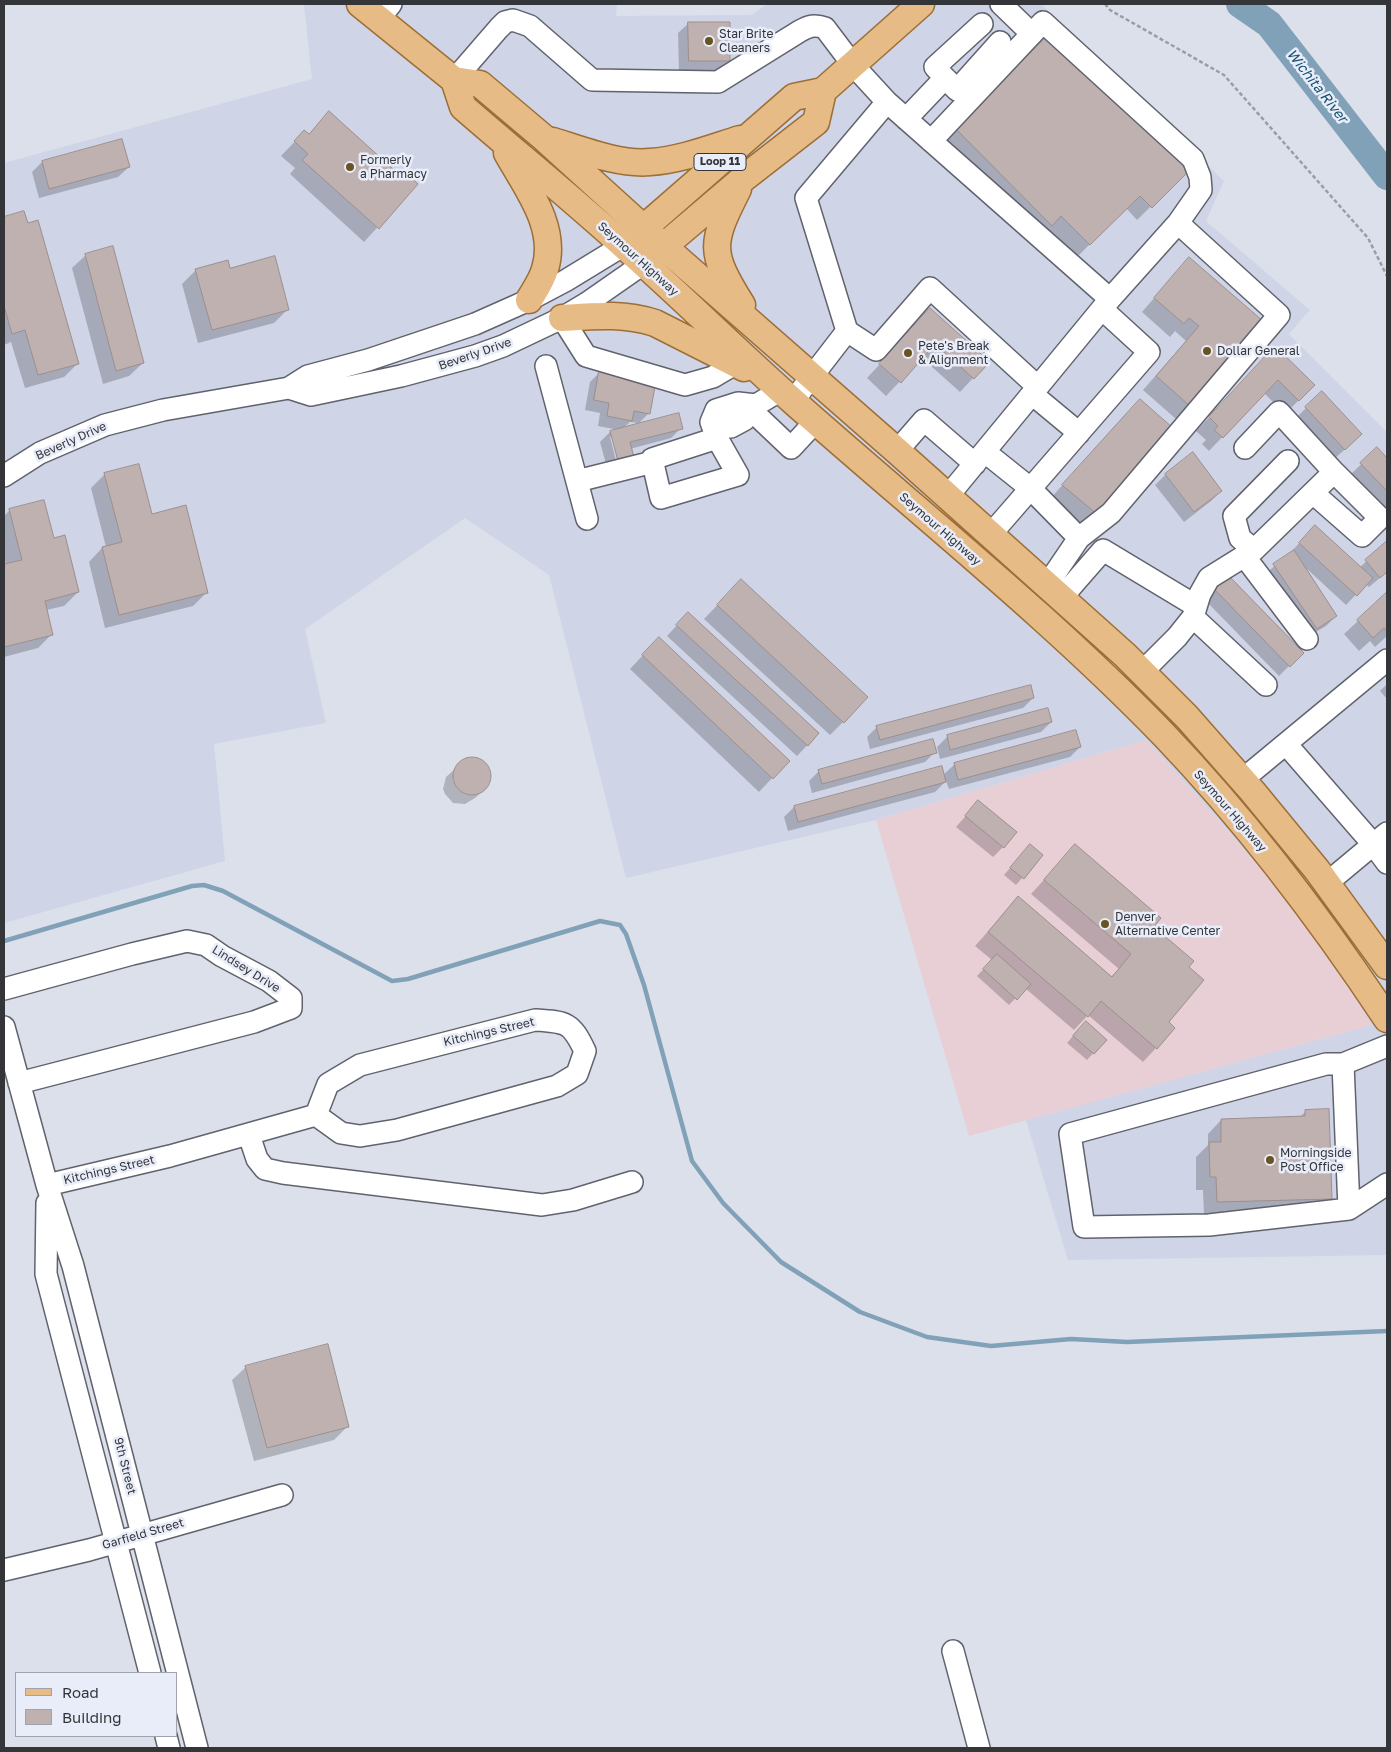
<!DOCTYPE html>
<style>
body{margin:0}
#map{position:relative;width:1391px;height:1752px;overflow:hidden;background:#dce0eb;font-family:"Golos Text",sans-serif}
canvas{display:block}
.frame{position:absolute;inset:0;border:5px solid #333539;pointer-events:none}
.legend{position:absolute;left:15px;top:1672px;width:162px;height:65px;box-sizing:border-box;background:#e9edf9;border:1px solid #a0a3ac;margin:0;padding:6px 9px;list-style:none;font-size:15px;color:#333539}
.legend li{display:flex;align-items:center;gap:10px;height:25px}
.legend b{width:25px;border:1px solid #a0a3ac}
</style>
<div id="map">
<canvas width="1391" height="1752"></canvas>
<div class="frame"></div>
<ul class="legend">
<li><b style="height:6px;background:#e6bb85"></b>Road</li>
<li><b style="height:14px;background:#bfb1b0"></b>Building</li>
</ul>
</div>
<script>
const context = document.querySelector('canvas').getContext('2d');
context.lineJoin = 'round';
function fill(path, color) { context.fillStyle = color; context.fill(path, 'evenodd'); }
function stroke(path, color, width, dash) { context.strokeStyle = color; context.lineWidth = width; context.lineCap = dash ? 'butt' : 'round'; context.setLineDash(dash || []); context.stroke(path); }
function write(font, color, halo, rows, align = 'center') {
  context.font = font + ' "Golos Text",sans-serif'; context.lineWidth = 5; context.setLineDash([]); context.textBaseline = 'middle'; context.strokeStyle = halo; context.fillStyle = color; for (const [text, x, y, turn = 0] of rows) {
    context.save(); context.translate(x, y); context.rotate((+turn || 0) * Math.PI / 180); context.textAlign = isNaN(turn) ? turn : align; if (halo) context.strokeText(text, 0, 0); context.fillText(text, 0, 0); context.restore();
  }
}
fill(new Path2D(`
 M304,4H617L616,16L752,15L767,4H1041L1224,181L1206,221L1310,310L1289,334L1387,432V1255L1068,1260L1026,1120L1372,1025L1355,997L1285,897L1220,822L1146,740L876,820L626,878L549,575L465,518L305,629L326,723L214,744L225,861L4,923V163L312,79Z`), '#cfd4e7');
fill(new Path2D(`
 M1146,740L1220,822L1285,897L1355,997L1372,1025L969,1136L876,820Z`), '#e8cfd6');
fill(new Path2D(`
 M689,23L729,60L719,70L679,71L678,33Z
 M1052,34L1187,171L1137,220L1126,208L1076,258L1047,229L1038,238L943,143Z
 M329,113L403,180L417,184L364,242L290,174L295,168L281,156L304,132L308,135Z
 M42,162L129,167L118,177L39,198L32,172Z
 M23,212L78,363L64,377L25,388L11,342L4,345V218Z
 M86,255L143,363L129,376L103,384L72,268Z
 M229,269L288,309L274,323L198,343L182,284L196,270Z
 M1176,273L1261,321L1176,419L1143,390L1186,341L1175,331L1170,337L1142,312Z
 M930,310L988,362L960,392L922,358L886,396L867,378Z
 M1262,362L1299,400L1285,414L1264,393L1209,451L1202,444L1206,440L1196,431Z
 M600,372L655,382L649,413L639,423L630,422L622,429L678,415L681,428L671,438L630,449L633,461L623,471L609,475L600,442L610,432L619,430L598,426L600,413L585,410L590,382ZM610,437H613L622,471L619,472Z
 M1306,408L1351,444L1334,459L1296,418Z
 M1126,414L1171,428L1084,528L1050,499Z
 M1377,449L1387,460V511L1351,474Z
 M1193,454L1221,491L1211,501L1184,522L1155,485L1165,475Z
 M105,474L151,516L207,592L193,606L105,628L89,562L102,548L106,547L91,488Z
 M10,510L53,539L78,592L64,606L46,610L52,634L38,648L4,657V566L6,565L4,555V516Z
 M1305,537L1359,568L1387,543V572L1369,587L1366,584L1346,605L1306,568L1336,616L1326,626L1306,638L1264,575L1290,553Z
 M1229,577L1302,653L1279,676L1206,601Z
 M728,594L843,722L830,735L704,619Z
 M1387,594V636L1375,647L1370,641L1359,651L1344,634Z
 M678,624L818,734L797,756L667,636Z
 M645,653L772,778L759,792L630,669Z
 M1387,684V699L1380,691Z
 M1033,698L1023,708L870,749L867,737L877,727Z
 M1047,710L1051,722L1041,732L940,759L937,747L947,737Z
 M1080,747L1070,757L949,789L946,781L935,792L788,831L784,817L794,807L941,768L943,775L955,764Z
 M935,752L925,762L812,793L809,781L819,771Z
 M471,758L482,761L489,771L490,776L486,788L475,798L465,804L453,803L445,794L443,789L446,777L466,759Z
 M978,802L1003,847L993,857L956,827Z
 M1030,845L1042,855L1016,885L1004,875Z
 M1075,846L1152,927L1187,967L1156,1048L1143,1062L1088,1015L1074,1030L1025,988L1009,1005L977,976L992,960L975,946L1018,898L1111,977L1119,969L1031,894Z
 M1079,1029L1105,1040L1087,1060L1067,1043Z
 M1306,1111L1331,1198L1317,1212L1204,1215L1203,1190H1196V1157L1208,1145V1134L1221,1120L1299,1118Z
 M246,1367L348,1426L334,1440L254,1461L232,1380Z`), '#0003');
stroke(new Path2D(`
 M4,941L192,886L204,885L223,891L392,981L408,979L600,921L620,925L626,934L644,985L692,1161L723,1203L781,1262L860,1312L927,1337L991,1346L1071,1339L1127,1342L1387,1331`), '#80a1b8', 4.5);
stroke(new Path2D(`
 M1240,4L1269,24L1387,176`), '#80a1b8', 28);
const building = new Path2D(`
 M688,22H730V61H689Z
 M1052,32L1189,171L1152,208L1140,196L1090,245L1061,216L1052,226L955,128Z
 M329,111L403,178L407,174L418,184L379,229L302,160L308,154L294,141L304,130L309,134Z
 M122,139L130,167L49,189L42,161Z
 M24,211L28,223L38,220L79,364L38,375L25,330L12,334L4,306V217Z
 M113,246L144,363L116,371L85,254Z
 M275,256L289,310L212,330L195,269L228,260L230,268Z
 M1189,257L1263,321L1190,406L1156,376L1199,326L1189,318L1184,324L1154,298Z
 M930,308L990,362L974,379L935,344L901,383L879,364Z
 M1275,346L1315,385L1299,401L1278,380L1223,438L1214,430L1218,426L1209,417Z
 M599,371L656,381L650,414L634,411L632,421L607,416L609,403L594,400Z
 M1322,391L1362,434L1345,450L1305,407Z
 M1140,399L1173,428L1098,515L1062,485Z
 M679,413L683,429L630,442L635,461L619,465L610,431Z
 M1377,447L1387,458V491L1360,463Z
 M1193,452L1222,491L1194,512L1165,474Z
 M139,464L152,514L186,505L208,593L119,615L102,547L122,542L104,473Z
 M44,500L54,538L65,535L79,592L45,601L53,635L4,647V564L22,560L9,509Z
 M1315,525L1373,578L1357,596L1299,543Z
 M1387,541V572L1380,578L1365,560Z
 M1294,550L1337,616L1317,629L1273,564Z
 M1229,576L1304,653L1290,667L1215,590Z
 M741,579L868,697L844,723L717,605Z
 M1387,592V632L1384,628L1373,638L1357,620Z
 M688,612L819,733L808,746L676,625Z
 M659,637L790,761L773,779L642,655Z
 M1031,685L1034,698L880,740L876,726Z
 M1048,708L1052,722L950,750L947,735Z
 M1076,730L1081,747L958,780L954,763Z
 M933,739L937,753L822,784L818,770Z
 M453 776a19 19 0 1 1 38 0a19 19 0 1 1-38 0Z
 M942,766L946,782L798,822L794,806Z
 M978,800L1017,832L1004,848L965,816Z
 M1030,844L1043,855L1024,879L1010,868Z
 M1075,844L1161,918L1154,927L1194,961L1189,967L1204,980L1169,1022L1175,1028L1157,1049L1101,1001L1088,1017L988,932L1018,896L1112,977L1131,954L1044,880Z
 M997,954L1031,984L1017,1000L983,969Z
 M1086,1021L1107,1040L1094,1054L1073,1036Z
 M1329,1109L1332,1199L1217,1202L1216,1177H1210L1209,1142H1221V1119L1305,1116V1110Z
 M328,1344L349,1427L267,1448L245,1366Z`);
fill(building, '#bfb1b0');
stroke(building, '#9c8f8e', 1);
const minor = new Path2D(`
 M1001,4L1032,34
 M379,19L391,4
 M945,78L935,67L982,24
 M454,80L499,28L505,22L513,20L530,26L592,80L718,82L800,31C809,26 815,24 825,28L853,65L887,102
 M906,119L945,78L957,90L1000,42
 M931,141L1043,22L1193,159L1200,177L1201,190L1178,223
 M562,318L586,356L685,385L713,377L735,364
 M847,331L876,350L930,288L1038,387
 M546,366L587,519
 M289,388L311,395L401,376L475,356L503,346L562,318L587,303L643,264
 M1032,394L1079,433
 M793,401L847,331L806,198L887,102L1110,299L948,496
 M751,410L791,448L816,421
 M739,413L727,419L723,426L731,427L744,420L746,413
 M717,438L652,459L661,498L738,475L717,438L711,422L716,410L738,403L756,405L781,390
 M897,451L924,420L975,464
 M985,452L1030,488L1079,538L1047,585
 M4,476L40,453L105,425L163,410L289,388L308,376L368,360L475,324L529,300L565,281L624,245
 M577,481L653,462
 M1313,493L1362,536L1380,518L1334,472
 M991,534L1149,352L1102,309
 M1079,538L1111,513L1279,315L1178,223L1110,299
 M1254,550L1240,538L1234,516L1288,461
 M1245,557L1307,639
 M1062,597L1103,550L1196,606
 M1193,617L1266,685
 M1142,672L1177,637L1193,617L1200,594L1209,578L1254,550L1334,472L1279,412L1245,448
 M1286,744L1373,844L1387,863
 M1242,780L1387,660
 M1327,883L1387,833
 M4,989L132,954L187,941L206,945L222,956L269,981L291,998V1008L254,1022L19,1083
 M535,1020C567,1022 571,1022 585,1051L577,1074L557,1086L397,1130L360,1136L341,1133L316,1115L328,1084L360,1065Z
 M4,1027L47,1185L73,1266L197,1748
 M1387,1046L1343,1064H1326L1070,1134L1084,1227L1209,1225L1349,1209L1387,1184
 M1343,1064L1349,1209
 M249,1135L257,1159L265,1169L283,1173L542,1205L573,1200L632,1182
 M47,1185L170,1156L316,1115
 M47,1203L46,1274L150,1673
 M4,1570L89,1550L282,1495
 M953,1651L979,1748
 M166,1736L169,1748`);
const major = new Path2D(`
 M360,4L454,80L480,84L544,138L663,246L897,451L1125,655L1187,717L1253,792L1317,870L1387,966
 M454,80L463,107C516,153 570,197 622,244C681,296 736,351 795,403C919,513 1050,617 1165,736C1249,824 1320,918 1387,1019
 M553,141C582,150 620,165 650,162C681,160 711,148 740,139
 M507,153C526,187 558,227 545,269C542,280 535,290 529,300
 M738,189C710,244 709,252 742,305
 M630,240L794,97L823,91L921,4
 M650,258L744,178L816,122L823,91
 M562,318C595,316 623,313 655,323L744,368`);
stroke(minor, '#60636d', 24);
stroke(major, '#9d6e36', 29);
stroke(new Path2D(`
 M1105,4L1110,10L1224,75L1368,238L1387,276`), '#9a9da5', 2.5, [4, 2.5]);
stroke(minor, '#fff', 21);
stroke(major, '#e6bb85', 26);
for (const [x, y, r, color] of [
 [709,41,5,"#695322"],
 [350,167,5,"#695322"],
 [1207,351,5,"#695322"],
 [908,353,5,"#695322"],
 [1105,924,5,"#695322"],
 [1270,1160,5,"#695322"]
]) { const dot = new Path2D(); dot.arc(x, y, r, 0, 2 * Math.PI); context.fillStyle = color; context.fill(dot); stroke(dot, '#e9edf9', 2); }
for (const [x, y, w] of [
 [720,162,52]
]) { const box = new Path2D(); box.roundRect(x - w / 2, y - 8.5, w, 17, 4); context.fillStyle = '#e9edf9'; context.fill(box); stroke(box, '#333539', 1); }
write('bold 11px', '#333539', null, [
 ["Loop 11",720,162]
]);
write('12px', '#333539', '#e9edf9', [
 ["Star Brite",719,34],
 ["Cleaners",719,48],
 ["Formerly",360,160],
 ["a Pharmacy",360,174],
 ["Pete's Break",918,346],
 ["& Alignment",918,360],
 ["Dollar General",1217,351],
 ["Denver",1115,917],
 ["Alternative Center",1115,931],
 ["Morningside",1280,1153],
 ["Post Office",1280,1167]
], 'left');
write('12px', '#333539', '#e9edf9', [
 ["Seymour Highway",638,259,42],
 ["Beverly Drive",475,354,-19],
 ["Beverly Drive",71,441,-24],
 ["Seymour Highway",940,529,41],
 ["Seymour Highway",1230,811,49],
 ["Lindsey Drive",246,969,32],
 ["Kitchings Street",489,1032,-13],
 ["Kitchings Street",109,1170,-13],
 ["9th Street",125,1466,76],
 ["Garfield Street",143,1534,-16]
]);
write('italic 14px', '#154f6f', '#e9edf9', [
 ["Wichita River",1317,86,52]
]);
</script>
